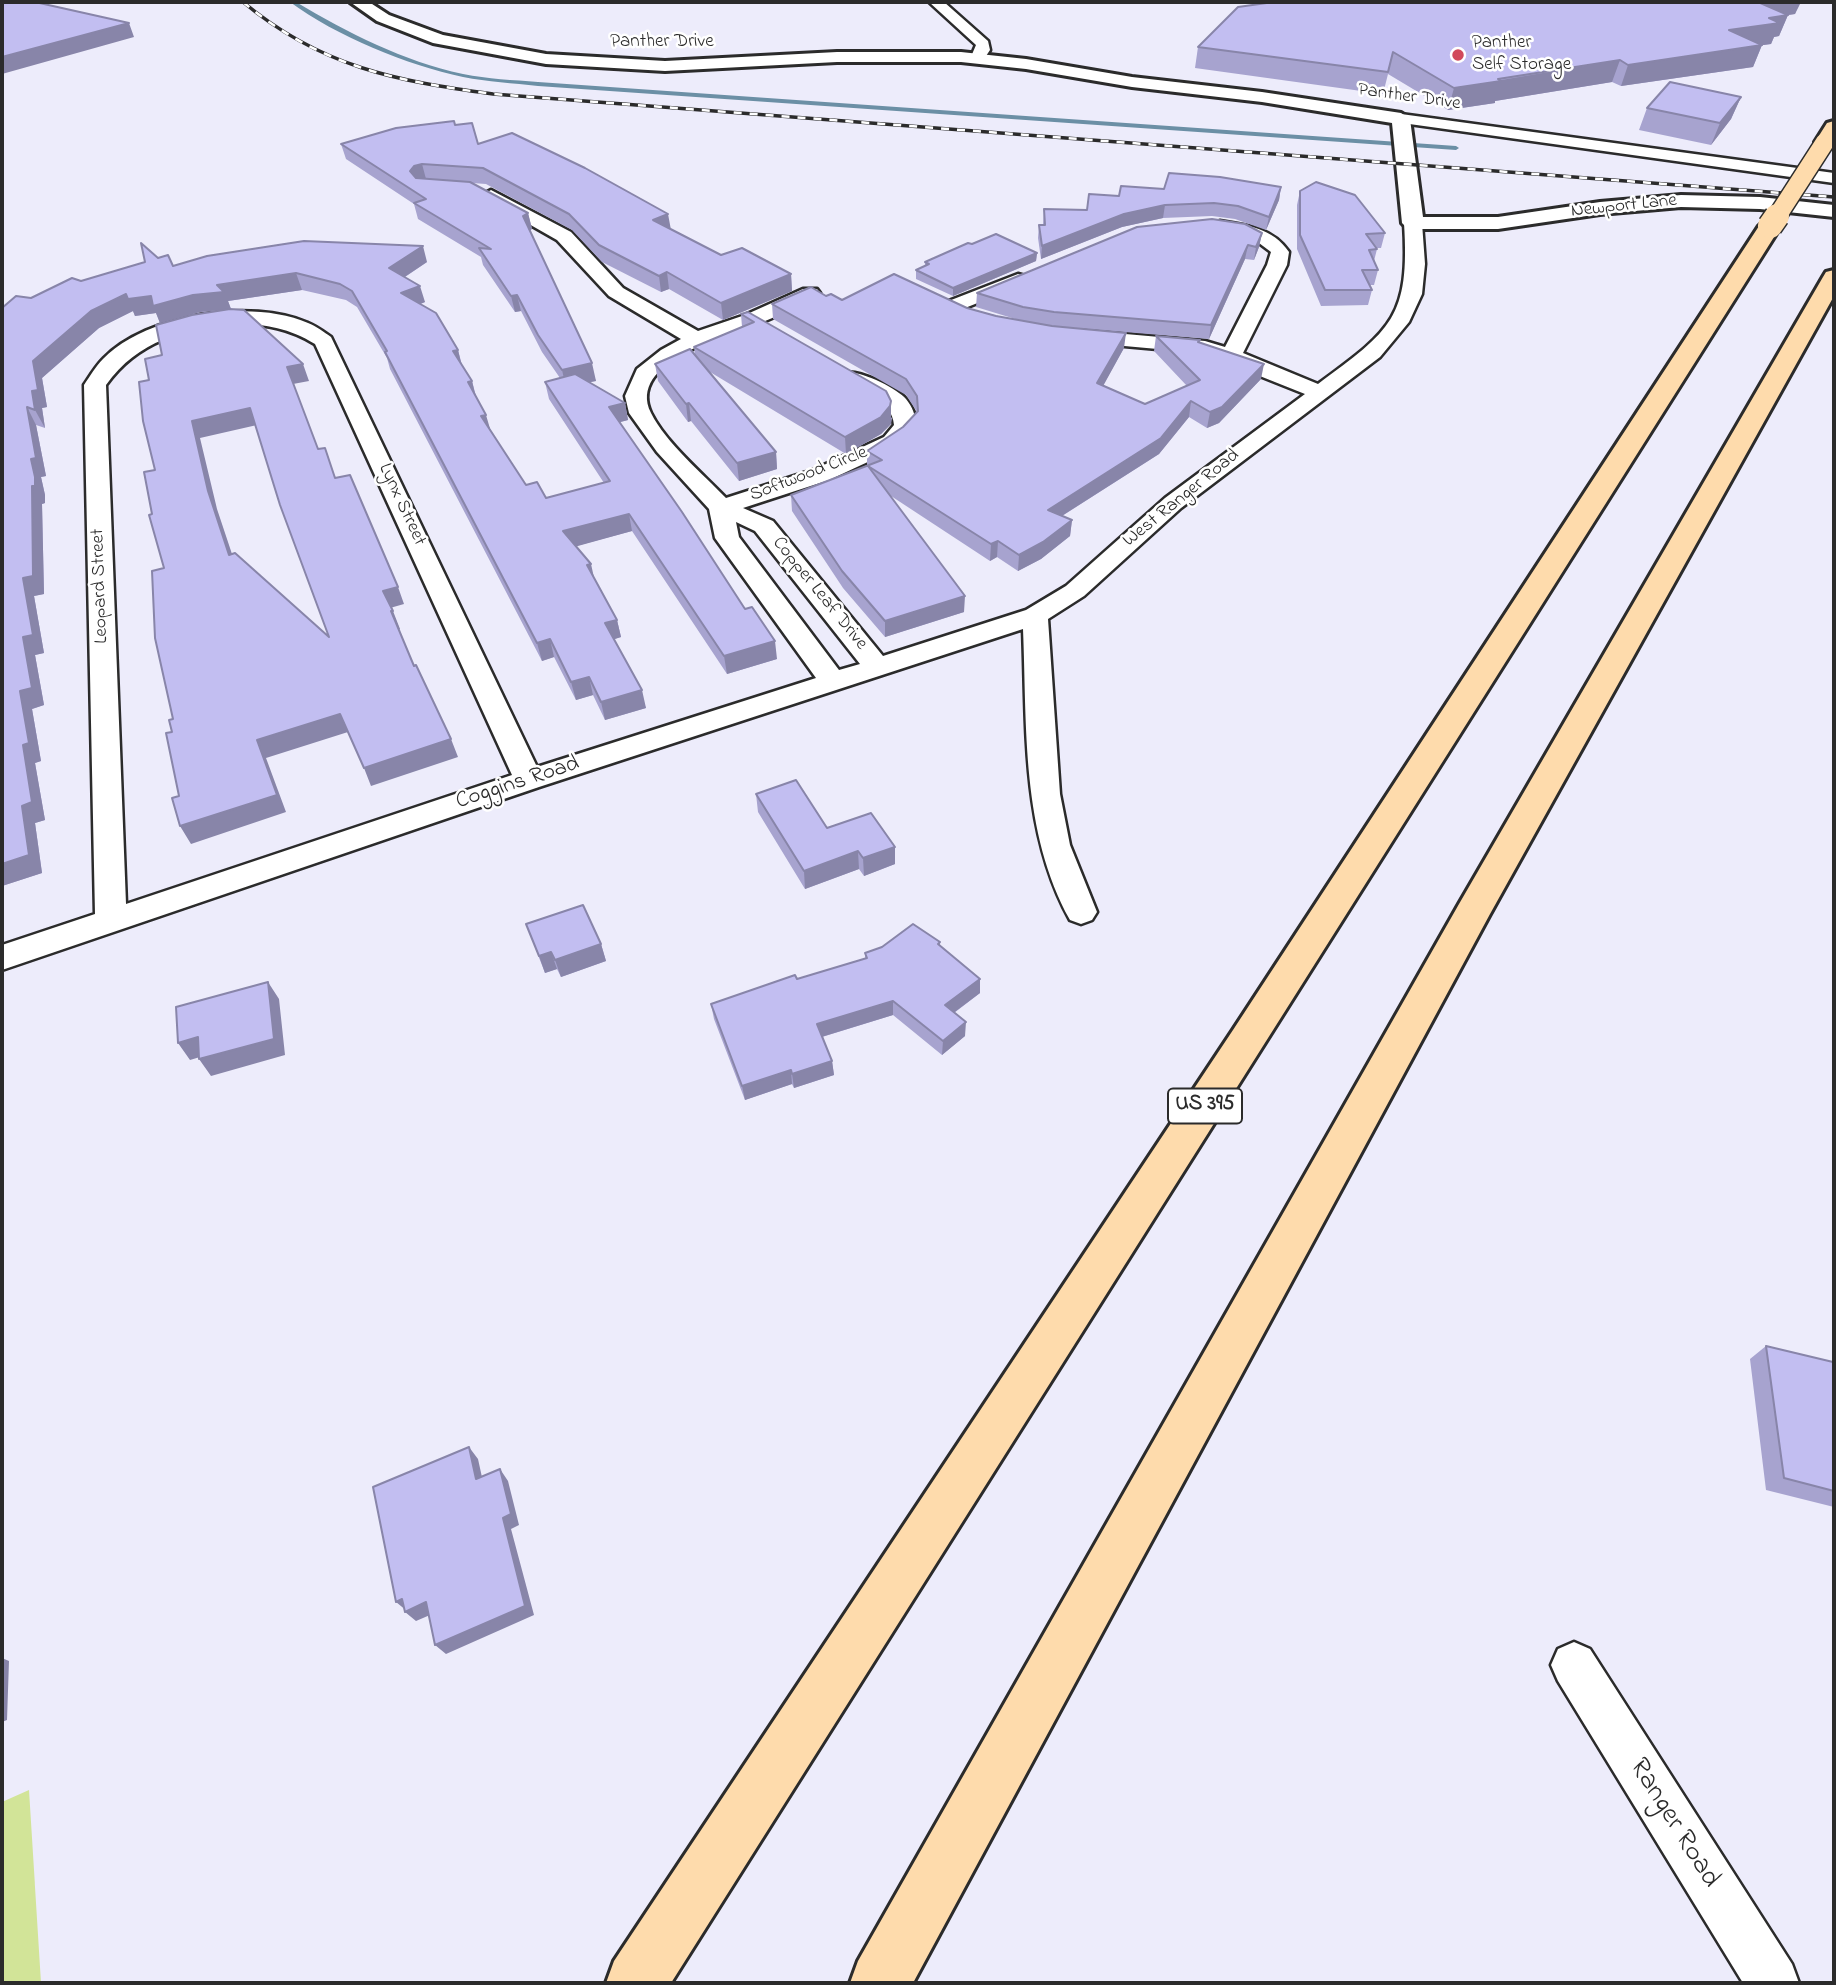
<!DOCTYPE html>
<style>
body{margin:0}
#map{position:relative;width:1836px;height:1985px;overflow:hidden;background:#edecfb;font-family:"Indie Flower",sans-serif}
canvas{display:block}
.frame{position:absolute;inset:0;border:4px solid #2b2b2b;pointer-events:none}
</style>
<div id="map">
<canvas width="1836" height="1985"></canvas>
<div class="frame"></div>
</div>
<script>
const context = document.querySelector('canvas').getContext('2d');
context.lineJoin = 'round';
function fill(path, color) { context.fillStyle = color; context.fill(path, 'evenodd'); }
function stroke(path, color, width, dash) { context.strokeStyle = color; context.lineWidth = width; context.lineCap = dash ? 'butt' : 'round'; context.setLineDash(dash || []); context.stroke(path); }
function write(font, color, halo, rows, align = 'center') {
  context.font = font + ' "Indie Flower",sans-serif'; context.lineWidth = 5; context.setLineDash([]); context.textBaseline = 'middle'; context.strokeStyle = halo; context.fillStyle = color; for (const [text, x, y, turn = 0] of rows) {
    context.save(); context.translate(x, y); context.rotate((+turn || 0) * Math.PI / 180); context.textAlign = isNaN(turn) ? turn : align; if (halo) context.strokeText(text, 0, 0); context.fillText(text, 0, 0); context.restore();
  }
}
fill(new Path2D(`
 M29,1790L41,1983H2V1802Z`), '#d2e498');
fill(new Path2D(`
 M290,2H296C348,33 403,61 463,74C488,79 513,80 538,82L1456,146L1459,148L1456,150L538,86C513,83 488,82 463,77C407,65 336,36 290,2Z`), '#6b8fa5');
const minor = new Path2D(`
 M929,2H944L988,41L990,50L982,62H972L970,59L976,45Z
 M1401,114L1834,173V183L1395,122L1393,119Z
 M491,190L571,232L623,288L698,331L745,315L803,289H817L820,293L817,297C797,306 778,316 758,324C726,336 626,362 651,413C666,443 703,474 726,498L813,470L884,437L894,425C892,400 864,392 845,381L841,377L845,373C858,369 897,388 906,399C913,408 915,414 916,425L900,447L829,480L743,508L773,521L883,656L1026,610L1066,586L1165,498L1305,394L1202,353L1080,342L1073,340L1070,336L1073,332L1080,330L1205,341L1225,347L1267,265L1271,252L1255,240L1214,230L1211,226L1220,221C1247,225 1273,228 1289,252L1287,265L1243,353L1318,384C1391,330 1410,318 1404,223L1413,218L1419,219L1422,223L1425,264L1422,294L1409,322L1380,357L1181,508L1084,596L1048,619L1060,794L1070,845L1097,912L1092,920L1081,924L1070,920C1021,832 1027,727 1023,629L539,787L2,970V945L95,914L84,385C90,376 96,366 103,359C146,314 252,298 308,323C316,326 324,332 331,337L537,767L816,678L715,538L709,509L657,452L629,413L625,396L637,369L661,350L681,339L609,296L557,240L485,199L482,195ZM237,323C267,325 289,328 315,344L512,775L126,904L106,385C138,340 184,329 237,323ZM736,522L755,531L860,664L839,670L739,537Z
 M1018,274L1025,276L1028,280L1025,284L960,310H946L943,306L946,302Z
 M1574,1642L1590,1649L1792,1964L1799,1983H1743L1558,1681L1551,1665L1558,1649Z`);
const tertiary = new Path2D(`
 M350,2H369L389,15L443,35L546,54L665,61L837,52H961L1026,59L1132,77L1262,92L1401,113L1410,119L1423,217H1498L1600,202L1681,195L1760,197L1834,205V217L1760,209L1681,207L1600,214L1498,229H1413L1406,227L1402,223L1392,123L1262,102L1132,87L1026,69L961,62H837L665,71L546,64L433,43L377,21Z`);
const motorway = new Path2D(`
 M1834,121V143L1825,148L1818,146L1815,142L1827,123Z
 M1770,220L1777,222L1781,226L671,1983H606L614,1961L1233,1030L1759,226L1763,222Z
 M1834,270V296L1490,914L913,1983H850L858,1961L1459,904L1823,277L1826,272Z`);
stroke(minor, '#2b2b2b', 5);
stroke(tertiary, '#2b2b2b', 6);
stroke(motorway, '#2b2b2b', 6);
fill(minor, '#fff');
fill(tertiary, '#fff');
fill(motorway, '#fedbac');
const rail = new Path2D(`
 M243,2C321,67 396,81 493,94L1834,197`);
stroke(rail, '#2b2b2b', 3.5);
stroke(rail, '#fff', 2.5, [8]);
const motorwayBridgeFar1 = new Path2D(`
 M1776,218L1825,142`);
const motorwayBridge = new Path2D(`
 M1770,226L1777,216`);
stroke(motorwayBridgeFar1, '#2b2b2b', 21, []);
stroke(motorwayBridge, '#2b2b2b', 27, []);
stroke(motorwayBridgeFar1, '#fedbac', 18);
stroke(motorwayBridge, '#fedbac', 24);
fill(new Path2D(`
 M1797,7L1795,14L1788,15L1779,36L1774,37L1771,44L1762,45L1753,67L1621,86L1612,82L1495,101V103L1448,110L1388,74L1383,94L1195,68L1198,47L1799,7Z
 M1741,97L1731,119L1711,145L1639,130L1647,108Z
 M455,125L478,144L670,229L721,255L791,274L792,291L723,320L669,289L661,292L602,262L572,230L486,184L472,183L528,213L532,229L530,230L596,381L589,382L625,403L628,420L620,422L777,659L727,674L632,531L576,546L617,620L621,637L614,639L646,708L605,720L593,695L576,700L554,657L542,661L390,369L387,358L357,307L346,300L302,290L228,301L231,309L200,312L160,323L156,313L135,316L133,311L99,328L42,378L47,407L42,408L45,428L36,425L46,476L41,477L45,495V503L42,504L44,594L34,596L44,653L35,655L44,705L32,709L41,761L35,763L45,820L35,823L42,873L2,886V308L81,281L158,258L173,266L427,262L405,277L425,302L420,304L458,350L462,365L472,381L476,396L491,431L526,485L546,498L604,483L549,399L545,382L560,378L542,352L521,311L515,312L483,265L481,257L418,219L414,204L346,159L341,144Z
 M1281,187L1279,200L1266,230L1235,219L1212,216L1163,218L1122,227L1041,259L1038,238L1039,225H1043L1044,209L1087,210L1119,196L1164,189Z
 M1300,191L1385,233L1381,248H1376L1377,249L1374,261L1378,270L1374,285H1370L1372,290L1368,305L1321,306L1297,249V205Z
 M1262,233L1259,247L1254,260L1245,259L1209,339L1052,326L1022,321L976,307L977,293Z
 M972,244L1037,253L1036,261L953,296L916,279V270L925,266V262Z
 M826,296L842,300L967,308L1124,348L1103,385L1145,404L1187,386L1154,351L1156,336L1200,340L1199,342L1261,379L1219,423L1207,428L1189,417L1159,454L1062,516L1072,520L1070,536L1041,559L1018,571L997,557L990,561L891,496L964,612L885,637L843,588L792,511L791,495L867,466V451L903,427L917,412L906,395L773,319L772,304Z
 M748,312L892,418L891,424L881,434L846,454L710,372L776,452L777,469L739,481L691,421L688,422L658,381L655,364L695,355L694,347L742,327L741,314Z
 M756,794L827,828L895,864L864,876L859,869L805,889L758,812Z
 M526,924L601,944L606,961L561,977L557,969L545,973Z
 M940,942V946L980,993L954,1013L965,1036L942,1055L893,1015L822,1037L832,1061L834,1075L794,1088L792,1084L745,1100L714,1019L711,1004L865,959V953Z
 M1766,1346L1834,1368V1507L1766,1490L1750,1359Z`), '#a7a3cf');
fill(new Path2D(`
 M1754,2H1801L1795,14L1746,21Z
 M1788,15L1779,36L1774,37L1771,44L1720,51L1729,30L1769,18Z
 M129,23L134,37L2,74V57Z
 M1762,45L1753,67L1621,86L1628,65Z
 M1620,60L1612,82L1495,101V103L1448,110L1454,88Z
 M1741,97L1731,119L1711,145L1720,123Z
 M422,164L426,179L418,181L410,171L414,166Z
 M1281,187L1279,200L1266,230L1269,217Z
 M1165,205L1163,218L1122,227L1041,259L1042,246L1124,214Z
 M528,213L532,229L526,232L523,216Z
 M668,214L671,230L653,220Z
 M1262,233L1259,247L1254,260L1256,247Z
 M1248,245L1245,259L1209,339L1211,325Z
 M423,246L427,262L394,284L389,268Z
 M1037,253L1036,261L953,296V288Z
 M667,272L669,289L661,292L659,276Z
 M296,273L302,290L228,301L231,309L200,312L160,323L156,313L135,316L133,311L99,328L42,378L47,407L42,408L45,428L35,410L32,391L33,361L91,311L126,294L151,296Z
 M791,274L792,291L723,320L721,303Z
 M420,286L425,302L406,310L401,293Z
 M517,295L521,311L515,312L511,296Z
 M1126,333L1124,348L1096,399L1097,383Z
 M458,350L462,367L453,351Z
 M592,363L596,381L566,387L562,370Z
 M303,364L309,381L293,384L287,367Z
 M1264,364L1261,379L1219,423L1207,428L1210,412Z
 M472,381L476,398L468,382Z
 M891,401V424L881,434L846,454L845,437Z
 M1191,401L1189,417L1159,454L1046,526L1048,510Z
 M625,403L628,420L613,424L609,407Z
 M689,403L691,421L688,422L686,404Z
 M27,407L36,425L46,476L41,477L45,495V503L42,504L44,594L34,596L44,653L35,655L44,705L32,709L41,761L35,763L45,820L35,823L42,873L2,886V864L22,806L23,745L20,691L23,637V578L31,459Z
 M250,408L257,425L200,438L217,509L238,572L229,555L208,491L192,421Z
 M486,415L491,432L481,416Z
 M776,452L777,469L739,481L737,463Z
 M629,514L632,531L567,549L563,531Z
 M1072,520L1070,536L1041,559L1018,571L1019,555Z
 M998,541L997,557L990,561L991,544Z
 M591,564L595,582L587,565Z
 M398,587L404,604L390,608L383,591Z
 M965,596L964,612L885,637V621Z
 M391,611H393L400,629H398Z
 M617,620L621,637L609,641L605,623Z
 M550,639L554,657L542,661L537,643Z
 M775,641L777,659L727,674L724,656Z
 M589,677L593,695L576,700L571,682Z
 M642,690L646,708L605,720L601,702Z
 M340,714L348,732L266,758L286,812L191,844L180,826L257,740Z
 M451,739L458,757L371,786L364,768Z
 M895,847V864L864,876L863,858Z
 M858,851L859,869L805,889L804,871Z
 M601,944L606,961L561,977L555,960Z
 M551,952L557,969L545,973L539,956Z
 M980,979V993L944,1020L945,1005Z
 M268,982L279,999L285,1055L211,1076L199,1059Z
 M893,1001V1015L818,1038L817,1024Z
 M966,1022L965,1036L942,1055L943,1041Z
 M198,1037L210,1054L190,1060L178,1043Z
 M832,1061L834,1075L794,1088L792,1074Z
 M791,1070L792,1084L745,1100L742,1086Z
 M469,1447L478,1459L485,1491L476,1479Z
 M500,1469L508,1481L519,1525L511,1529L534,1615L446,1654L435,1645L503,1518Z
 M402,1599L426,1602L437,1612L416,1621L405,1612L407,1611L396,1602Z
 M2,1658L9,1661L7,1720L2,1722Z`), '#8885a9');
const building = new Path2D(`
 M12,2H35L129,23L2,57V3Z
 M1274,2H1758L1788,15L1769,18L1780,23L1729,30L1762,45L1628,65L1620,60L1498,79L1501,81L1454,88L1393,52L1388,72L1198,47L1238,7Z
 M1670,82L1741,97L1720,123L1647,108Z
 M454,121L455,125L472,123L478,144L512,133L585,168L668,214L653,220L721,255L742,248L791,274L721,303L667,272L659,276L599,245L569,214L483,168L422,164L414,166L410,171L416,178L470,182L528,213L523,216L592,363L562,370L538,335L517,295L511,296L479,248L491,249L414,203L426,199L341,144L396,128Z
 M1169,173L1220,177L1281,187L1269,217L1238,206L1214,203L1165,205L1124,214L1042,246L1039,225H1045L1044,209L1087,210L1089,194L1119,196L1121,186L1164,189Z
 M1316,182L1355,195L1385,233L1366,234L1377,249L1369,250L1378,270H1362L1372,290H1325L1300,235V191Z
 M1212,219L1245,224L1262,233L1256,247L1248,245L1211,325L1054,312L1023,307L977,293L1137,227Z
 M996,234L1037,253L953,288L916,270L929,264L925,262L968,243L972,244Z
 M304,241L423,246L389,268L420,286L401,293L436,313L458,350L453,351L472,381L468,382L486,415L481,416L526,485L537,482L546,498L610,481L545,382L575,374L625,403L609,407L682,512L745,609L752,607L775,641L724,656L629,514L563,531L591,564L587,565L617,620L605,623L642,690L601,702L589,677L571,682L550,639L537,643L385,352L387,351L352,291L340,284L296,273L217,285L224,292L193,295L153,306L151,296L128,299L126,294L91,311L33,361L38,390L32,391L35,410L27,407L36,458L31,459L35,477V486H32L33,576L23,578L33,635L23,637L32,688L20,691L29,743L23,745L32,802L22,806L29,855L2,864V308L16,296L31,298L72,278L81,281L145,262L141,243L158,258L168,255L173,266L207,256Z
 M894,274L967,308L996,316L1052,326L1126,333L1097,383L1145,404L1200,380L1156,336L1200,340L1198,342L1264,364L1222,407L1210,412L1191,401L1161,438L1048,510L1072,520L1043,542L1019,555L998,541L991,544L868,466L965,596L885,621L842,571L791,495L882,460L867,451L903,427L918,411L917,396L906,379L772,304L811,287L826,296L831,294L842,300Z
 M230,309L244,310L303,364L287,367L318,449L325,448L335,478L350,475L398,587L383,591L393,611H391L414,666L416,665L451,739L364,768L340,714L257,740L277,795L180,826L172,798L179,796L166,733L172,732L169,720L173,719L155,638L152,571L164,568L149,515L152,514L144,472L155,470L143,421L139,382L149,380L145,359L162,355L156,325L192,315ZM250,408L280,505L329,637L235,553L229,555L208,491L192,421Z
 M748,312L886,391L891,401L890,406L881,417L845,437L694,347L754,322L741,314Z
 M690,349L776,452L737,463L689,403L686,404L655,364Z
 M796,780L827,828L871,813L895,847L863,858L858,851L804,871L756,794Z
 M583,905L601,944L555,960L551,952L539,956L526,924Z
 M913,924L940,942L938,944L980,979L945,1005L966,1022L943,1041L893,1001L817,1024L832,1061L792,1074L791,1070L742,1086L711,1004L795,975L797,979L867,958L865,953L882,947Z
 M268,982L274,1039L199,1059L198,1037L178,1043L176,1007Z
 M1766,1346L1833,1362L1834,1368V1491L1784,1478Z
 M469,1447L476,1479L500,1469L511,1514L503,1518L525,1606L435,1645L426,1602L405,1612L402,1599L396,1602L373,1487Z`);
fill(building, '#c2bef1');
stroke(building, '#8885a9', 2);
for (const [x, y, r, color] of [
 [1458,55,7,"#d1495b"]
]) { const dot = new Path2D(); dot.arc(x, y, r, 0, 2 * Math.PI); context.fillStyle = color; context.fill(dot); stroke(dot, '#fff', 2.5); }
write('19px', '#2b2b2b', '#fff', [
 ["Panther Drive",662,43],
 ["Panther Drive",1409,98,8],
 ["Newport Lane",1624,207,-6],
 ["Softwood Circle",809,475,-21],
 ["West Ranger Road",1182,499,-39],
 ["Lynx Street",401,505,65],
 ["Leopard Street",101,586,-92],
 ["Copper Leaf Drive",819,594,51]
]);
write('19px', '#2b2b2b', '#fff', [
 ["Panther",1472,44],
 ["Self Storage",1472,66]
], 'left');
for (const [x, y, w] of [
 [1205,1106,74]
]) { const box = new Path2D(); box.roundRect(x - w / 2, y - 17.5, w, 35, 5); context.fillStyle = '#fff'; context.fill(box); stroke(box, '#2b2b2b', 2); }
write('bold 21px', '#2b2b2b', null, [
 ["US 395",1205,1106]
]);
write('23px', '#2b2b2b', '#fff', [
 ["Coggins Road",518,784,-18]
]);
write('28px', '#2b2b2b', '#fff', [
 ["Ranger Road",1673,1824,58]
]);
</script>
